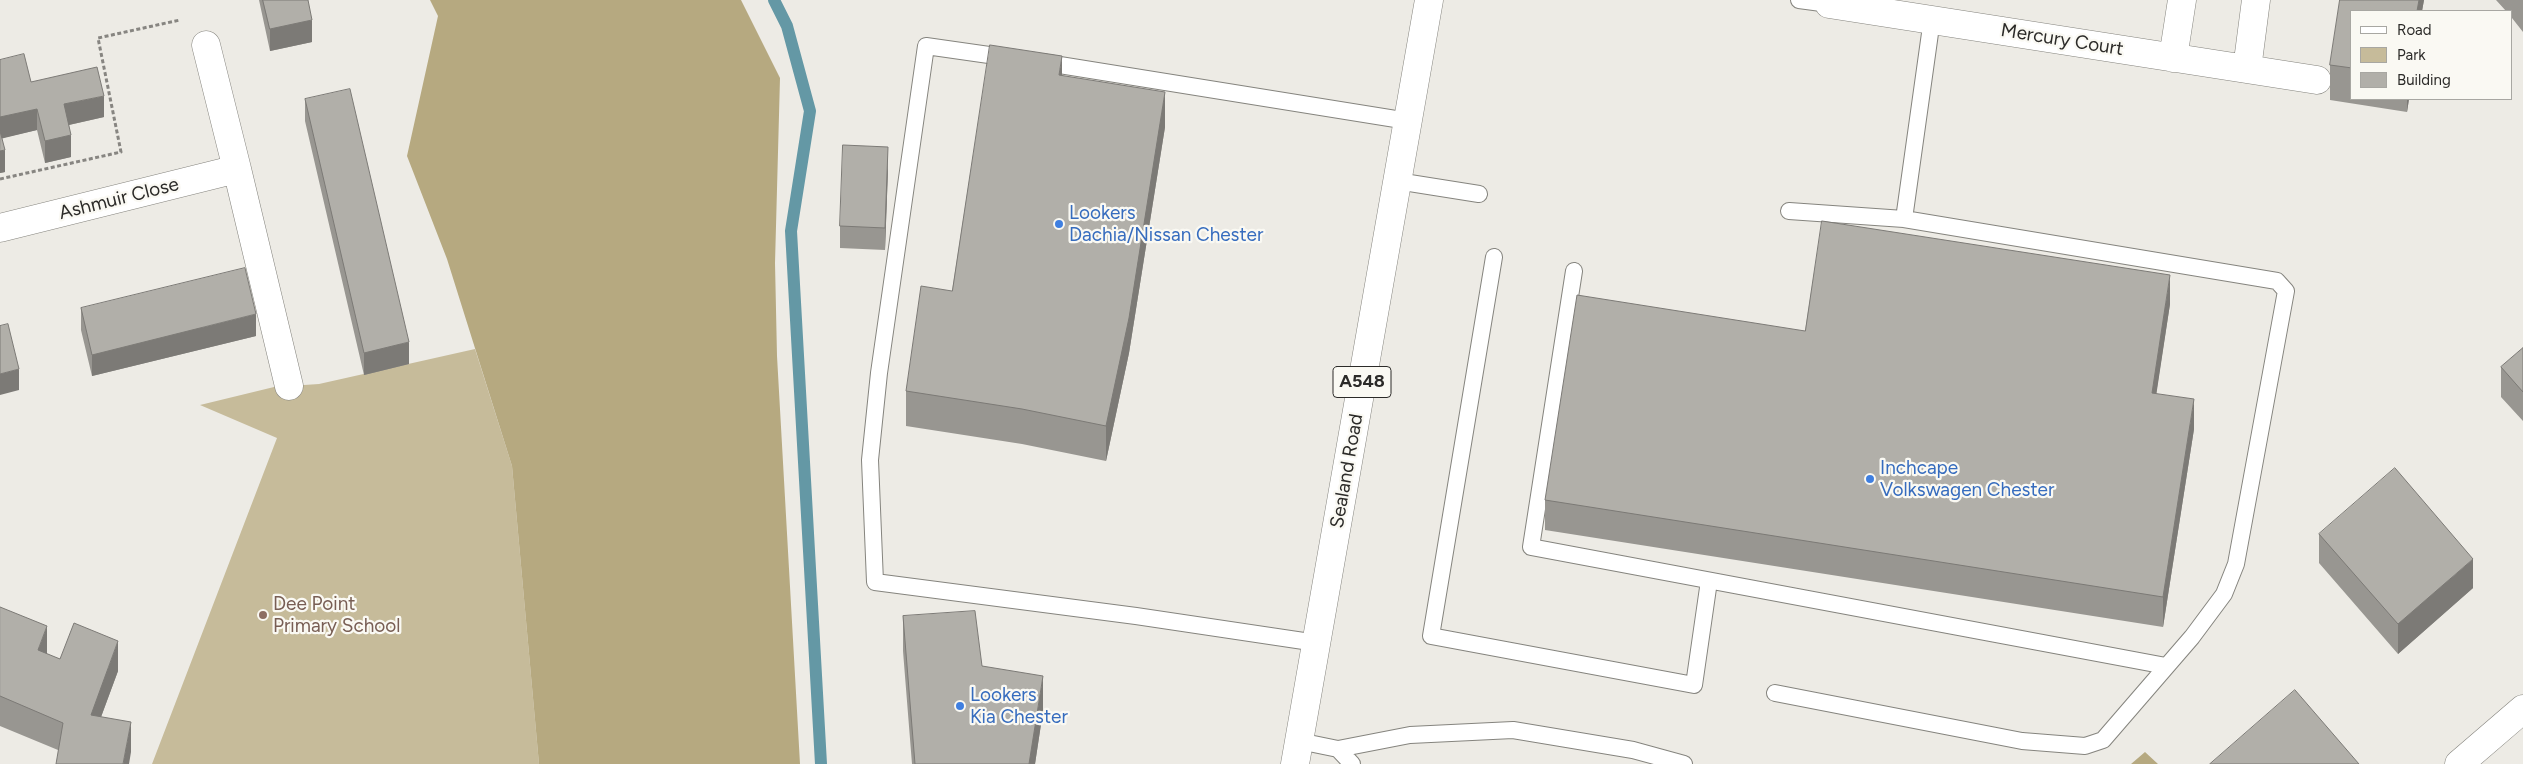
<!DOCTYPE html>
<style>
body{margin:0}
#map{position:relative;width:2523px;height:764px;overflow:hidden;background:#edebe5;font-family:Figtree,sans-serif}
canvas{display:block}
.legend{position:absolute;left:2350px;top:10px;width:162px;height:90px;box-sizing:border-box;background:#faf9f3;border:1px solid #a8a7a2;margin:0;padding:6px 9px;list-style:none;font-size:15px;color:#2c2b29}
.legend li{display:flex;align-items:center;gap:10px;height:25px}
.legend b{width:25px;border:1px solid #a8a7a2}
</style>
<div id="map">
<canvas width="2523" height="764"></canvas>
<ul class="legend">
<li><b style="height:6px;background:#fff"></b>Road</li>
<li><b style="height:14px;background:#c6bb9a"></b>Park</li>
<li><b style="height:14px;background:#b1afa9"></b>Building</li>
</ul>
</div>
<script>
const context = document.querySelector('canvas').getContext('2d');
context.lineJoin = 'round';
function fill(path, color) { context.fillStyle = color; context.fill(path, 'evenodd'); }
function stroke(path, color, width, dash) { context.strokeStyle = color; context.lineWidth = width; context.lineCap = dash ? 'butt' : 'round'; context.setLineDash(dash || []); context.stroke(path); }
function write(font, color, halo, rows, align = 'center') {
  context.font = font + ' Figtree,sans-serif'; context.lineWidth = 4.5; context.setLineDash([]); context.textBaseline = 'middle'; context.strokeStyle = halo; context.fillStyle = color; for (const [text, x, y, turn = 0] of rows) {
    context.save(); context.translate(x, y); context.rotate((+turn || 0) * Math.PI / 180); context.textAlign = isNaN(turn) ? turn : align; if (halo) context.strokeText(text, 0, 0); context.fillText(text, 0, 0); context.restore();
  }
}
fill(new Path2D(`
 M475,349L512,466L539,764H152L277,438L200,405L274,387L319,384Z`), '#c6bb9a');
fill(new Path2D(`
 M430,0H741L780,78L775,263L777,356L800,764H539L512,466L447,259L407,156L438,16Z
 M2145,752L2158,764H2131Z`), '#b6a980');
stroke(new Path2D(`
 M774,0L787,26L810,111L791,231L821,764`), '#6498a5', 12);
const lane = new Path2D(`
 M1799,0L1829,4L1830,0
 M1010,58L926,46L879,373L870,460L875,582L1136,616L1317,643
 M1041,62L1408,121
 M1397,181L1479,194
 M1904,219L1932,19
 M1494,257L1431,636L1694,685L1709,581
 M1574,271L1531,547L2166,666
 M1775,693L2022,741L2085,746L2103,740L2192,637L2224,594L2236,564L2286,291L2277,281L1904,219L1789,211
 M1299,741L1338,749L1410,735L1513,730L1633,750L1684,764
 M1338,749L1352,764`);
const street = new Path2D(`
 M1829,4L2317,80
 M2173,58L2182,0
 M2247,69L2256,0
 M237,169L289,386
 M0,228L237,169L206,45
 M2459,764L2523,709`);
const primary = new Path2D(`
 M1295,764L1429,0`);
stroke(lane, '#85847e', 18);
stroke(street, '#85847e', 29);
stroke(primary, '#85847e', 29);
stroke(new Path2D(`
 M0,179L121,152L98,38L180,20`), '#878581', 3, [4, 2.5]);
stroke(lane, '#fff', 16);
stroke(street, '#fff', 28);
stroke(primary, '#fff', 28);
fill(new Path2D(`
 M259,0H308L312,42L270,51Z
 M2340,0H2424L2422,11H2352V99H2409L2407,112L2330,100V65Z
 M2496,0H2523V32L2512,18V11H2506Z
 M0,60L31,82L104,117L69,125L71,157L45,163L37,130L2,138L5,172L0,173Z
 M1062,76L1165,127L1129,353L1106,461L1022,444L906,426V391L952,291Z
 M305,99L409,364L364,375L305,121Z
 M888,169L885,250L840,248V226Z
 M2170,304L2156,394L2194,429L2163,627L1545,530V500L1805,331Z
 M81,308L256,336L92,376L81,330Z
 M2523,348V421L2501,397V367Z
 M2319,534L2473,588L2398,654L2319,563Z
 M0,607L47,654L60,659L118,671L101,717L131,752L58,750L0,726Z
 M903,616L982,666L1043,711L1035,764H912L903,651Z`), '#989691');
fill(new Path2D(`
 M2419,0H2424L2422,11H2417Z
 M312,20V42L270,51V29Z
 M1062,56V91L1059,75Z
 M1165,92V127L1129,353L1106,461V426Z
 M104,96V117L64,126V104Z
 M2407,99H2409L2407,112Z
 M37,109V130L0,139V117Z
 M71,135V157L45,163V141Z
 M888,147V169L885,250V228Z
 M5,150V172L0,173V151Z
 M2170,275V304L2152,423V393Z
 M256,314V336L92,376V355Z
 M409,342V364L364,375V353Z
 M19,369V390L0,395V374Z
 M2194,399V429L2163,627V597Z
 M2473,559V588L2398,654V624Z
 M47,626V656L38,650Z
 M118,641V671L91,744V715Z
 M1043,676V711L1035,764H1029Z
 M131,722V752L129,764H123Z`), '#7c7a76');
const building = new Path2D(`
 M263,0H308L312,20L270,29Z
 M2340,0H2419L2417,11H2352V68L2330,65Z
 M990,45L1062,56L1059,75L1165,92L1129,318L1106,426L1022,409L906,391L921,286L952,291Z
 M24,54L31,82L97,67L104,96L64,104L71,135L45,141L37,109L0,117V60Z
 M350,89L409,342L364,353L305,99Z
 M0,131L5,150L0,151Z
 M843,145L888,147L885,228L840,226Z
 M1822,221L2170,275L2152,393L2194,399L2163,597L1545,500L1577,295L1805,331Z
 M245,268L256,314L92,355L81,308Z
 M8,324L19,369L0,374V326Z
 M2523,348V392L2501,367Z
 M2395,468L2473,559L2398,624L2319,534Z
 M0,607L47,626L38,650L60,659L74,623L118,641L91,715L131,722L123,764H56L63,723L0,696Z
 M975,611L982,666L1043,676L1029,764H915L903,616Z
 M2295,690L2359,764H2210Z`);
fill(building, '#b1afa9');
stroke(building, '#7c7a76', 1);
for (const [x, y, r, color] of [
 [1059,224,5,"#3f7fe0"],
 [1870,479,5,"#3f7fe0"],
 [263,615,5,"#8d6e63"],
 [960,706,5,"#3f7fe0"]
]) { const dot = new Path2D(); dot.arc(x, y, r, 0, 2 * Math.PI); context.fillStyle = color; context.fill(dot); stroke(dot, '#faf9f3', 2); }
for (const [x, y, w] of [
 [1362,382,58]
]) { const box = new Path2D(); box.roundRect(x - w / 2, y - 15.5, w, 31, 4); context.fillStyle = '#faf9f3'; context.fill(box); stroke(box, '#2c2b29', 1); }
write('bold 18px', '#2c2b29', null, [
 ["A548",1362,382]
]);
write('19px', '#2c2b29', '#faf9f3', [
 ["Mercury Court",2062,40,9],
 ["Ashmuir Close",119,199,-14],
 ["Sealand Road",1347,471,-80]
]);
write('19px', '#366cbe', '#faf9f3', [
 ["Lookers",1069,213],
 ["Dachia/Nissan Chester",1069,235],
 ["Inchcape",1880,468],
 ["Volkswagen Chester",1880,490],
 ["Lookers",970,695],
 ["Kia Chester",970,717]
], 'left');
write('19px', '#785e54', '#faf9f3', [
 ["Dee Point",273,604],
 ["Primary School",273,626]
], 'left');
</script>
